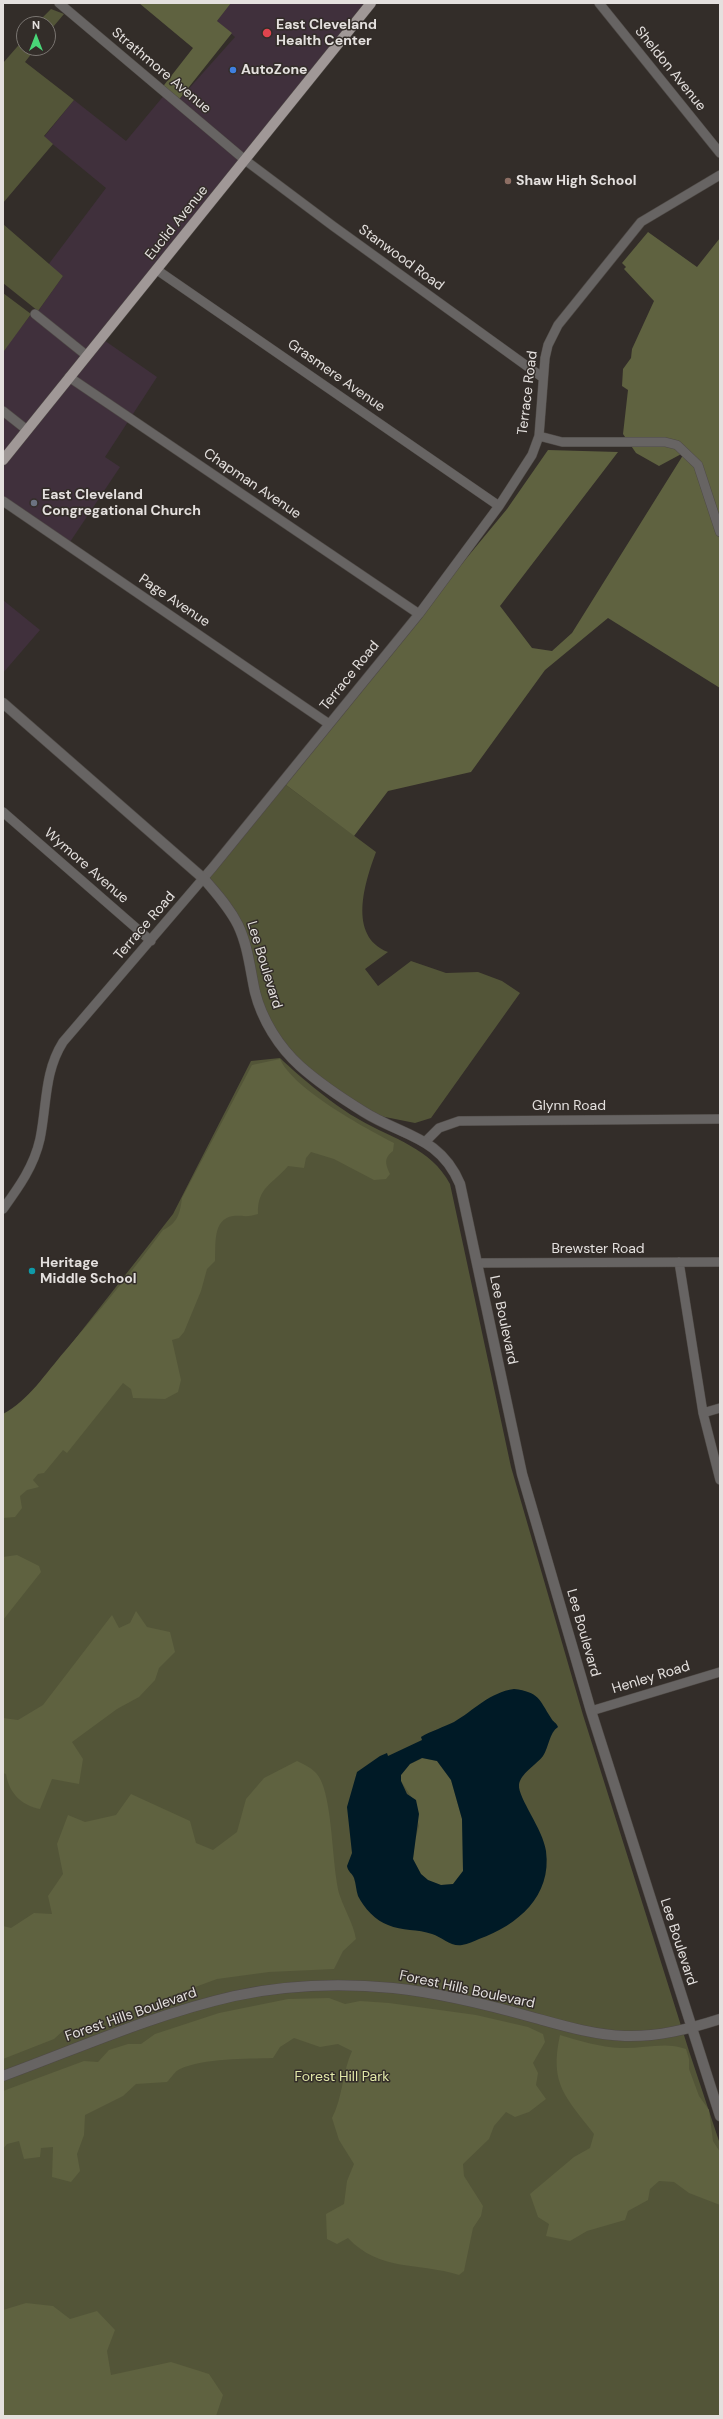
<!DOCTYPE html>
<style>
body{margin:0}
#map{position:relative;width:723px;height:2419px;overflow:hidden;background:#332d29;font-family:"DM Sans",sans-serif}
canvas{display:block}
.frame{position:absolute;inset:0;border:4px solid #e4e0de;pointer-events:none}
.north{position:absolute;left:16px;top:16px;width:40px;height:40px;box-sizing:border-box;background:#332d29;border:1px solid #7a7571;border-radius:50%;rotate:0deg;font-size:11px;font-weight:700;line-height:16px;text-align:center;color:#e4e0de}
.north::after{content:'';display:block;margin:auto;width:14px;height:18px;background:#49d778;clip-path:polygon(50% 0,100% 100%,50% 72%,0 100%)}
</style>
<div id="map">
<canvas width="723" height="2419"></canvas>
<div class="frame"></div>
<div class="north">N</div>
</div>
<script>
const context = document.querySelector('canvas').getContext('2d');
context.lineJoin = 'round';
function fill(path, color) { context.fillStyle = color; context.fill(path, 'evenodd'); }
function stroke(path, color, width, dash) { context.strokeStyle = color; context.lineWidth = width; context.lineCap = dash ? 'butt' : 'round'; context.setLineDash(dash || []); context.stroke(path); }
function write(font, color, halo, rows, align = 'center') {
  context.font = font + ' "DM Sans",sans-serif'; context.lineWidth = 3; context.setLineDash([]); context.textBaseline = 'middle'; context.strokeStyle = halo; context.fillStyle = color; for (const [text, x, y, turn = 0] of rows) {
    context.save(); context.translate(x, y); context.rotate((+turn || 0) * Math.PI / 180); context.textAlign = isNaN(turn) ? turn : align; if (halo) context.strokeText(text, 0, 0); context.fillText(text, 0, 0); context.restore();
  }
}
fill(new Path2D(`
 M231,3H371L101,338L157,377L105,457L120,467L68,545L3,501V350L33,312L36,314L63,276L48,265L106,188L44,137L74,100L126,141L166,93L177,102L235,37L217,21Z
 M3,600L40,630L3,673Z`), '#40303c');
fill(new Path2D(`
 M51,9L64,14L48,33V24H36Z
 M24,39V48H36L25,62L74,100L44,136L53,144L3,203V63Z
 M3,224L63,276L38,311L3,283Z
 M3,293L31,314L4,351L3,350Z
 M282,782L376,852C365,882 347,936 388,952L365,969L378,986L411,961L446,973L478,972L502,981L520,993L431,1118L415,1123L365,1113L301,1067L266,1020L244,941L204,879Z
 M280,1058C300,1077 336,1107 360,1120C393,1139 431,1148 450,1184L511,1467L583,1715L689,2051L720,2144V2416H3V1418L22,1407L173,1214L251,1061Z`), '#535538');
fill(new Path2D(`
 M139,3H231L217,21L232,33L177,102L161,89L193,48Z
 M648,232L697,267L720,238V688L608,618L545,670L471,772L388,791L354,836L282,782L507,509L548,450L618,452L500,606L532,648L552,651L572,633L685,452L659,466L636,453L623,434L628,390L622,386L623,369L631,358L632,349L654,301L624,269L626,267L622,263Z
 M280,1059C293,1089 365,1128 394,1143L393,1151C384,1158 385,1163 390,1174L386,1179L374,1180L334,1159L311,1152L306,1158L304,1168L288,1166C273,1184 257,1187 258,1214C245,1218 243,1215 233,1216C212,1219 216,1246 215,1261L207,1269L201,1291L184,1332L179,1338L172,1340L181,1380L178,1392L165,1399L133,1398L131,1389L123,1383L67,1453L63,1450L44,1473L38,1474L33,1480L39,1487L27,1490L20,1496L22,1508L15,1517L3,1518V1414C29,1400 45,1374 65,1351C99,1311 132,1272 163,1230C178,1223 180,1213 182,1198L252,1065Z
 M17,1555L39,1566L41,1572L3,1620V1557Z
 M136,1611L147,1627L170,1632L175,1652L159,1668L155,1680L139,1697L117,1709L72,1742L83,1759L79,1784L52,1779L40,1809C21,1805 9,1793 6,1774L3,1773V1718L18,1720L43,1705L112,1615L119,1628L130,1623Z
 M423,1758L437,1761L451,1780L462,1819L463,1871L453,1884L441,1885L428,1880L421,1874L413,1859L415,1840L419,1826L412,1798L401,1781V1775L410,1764Z
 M297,1761C303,1764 310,1767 315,1772C334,1789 331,1868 340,1896C345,1911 353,1923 356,1939L343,1951L334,1969L269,1972L217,1979L78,2030L65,2029L54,2039L3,2059V1926L11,1928L34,1913L52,1914L48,1896L63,1874L57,1844L68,1815L85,1822L116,1815L131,1794L190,1821L196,1843L213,1850L237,1832L246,1799L264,1778Z
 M329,1998L345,2004L360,2001L389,2003L476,2015L528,2027L543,2034L545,2042L533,2063L538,2073L536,2085L546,2099L529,2112L515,2117L506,2112L494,2126L489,2139L463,2164L464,2176L483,2206L481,2216L473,2228L464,2271L459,2275C418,2262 380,2272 348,2238L337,2244L327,2239L326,2214L344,2204L347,2181L354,2164L339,2140L332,2118C343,2097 342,2073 352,2051L338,2044L320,2047L294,2038L280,2047L273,2058C246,2059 204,2058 180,2069C175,2071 171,2078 167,2082L136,2084L123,2096L85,2115L84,2135L77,2154L80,2171L71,2182L52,2177L53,2147L41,2148L40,2157L24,2159L19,2141L7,2144L3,2149V2091L84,2061L98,2062L109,2050L128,2044H141L155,2034L219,2013L288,1999Z
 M560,2035C580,2041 600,2047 621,2048C643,2049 665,2041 686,2049L689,2059V2069L699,2096L709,2110L713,2141L720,2152V2205L689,2193L674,2182L659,2181L650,2189L648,2200L628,2211L625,2220L587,2231L570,2241L546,2236L549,2224L538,2217L530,2194L574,2157L590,2148L594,2134C566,2097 549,2085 560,2035Z
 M26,2303L53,2306L70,2319L97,2311L115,2330L107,2351L111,2375L171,2362L209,2374L223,2395L216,2416H3V2310Z`), '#5f6240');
fill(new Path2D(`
 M514,1689C539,1692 539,1699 551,1718C553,1722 556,1722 558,1727C549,1733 549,1747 543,1756C536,1765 520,1774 519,1785C518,1798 543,1829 546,1851C552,1896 518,1925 479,1939C474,1941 468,1944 462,1945C451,1947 442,1937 432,1934C418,1929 402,1931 388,1925C376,1921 364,1908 358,1896C356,1890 356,1884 354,1878C352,1873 348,1872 347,1866L352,1853L347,1807L357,1772L380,1756L387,1753L388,1756L422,1740L421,1737C431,1731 444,1727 454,1722C473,1711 490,1692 514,1689ZM422,1758L437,1761L451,1780L462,1819L463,1871L453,1884L441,1885L428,1880L421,1874L413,1859L419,1814L416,1800L407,1794L401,1781V1775L410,1764Z`), '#001a26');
const minor = new Path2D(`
 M59,3L245,160L333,226L542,377
 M599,3L720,153
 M157,270L499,506
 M35,314L86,355
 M69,377L419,614
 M3,411L27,430
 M539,436L562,442H665L677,445L698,465L720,532
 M3,501L329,724
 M3,812L151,941
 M426,1141L439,1128L459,1121L720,1119
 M3,1209C19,1187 34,1166 40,1139C47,1105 44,1072 63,1042L213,867L419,614L499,506L532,455L539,436L545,358L548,345L558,325L641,222L720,175
 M679,1262L703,1413L720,1480
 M477,1263L720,1262
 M703,1413L720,1408
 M591,1711L720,1672`);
const tertiary = new Path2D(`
 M3,703L204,879C216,893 229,907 238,925C248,946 250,969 255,992C262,1020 279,1047 300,1066C319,1083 343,1099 364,1112C402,1136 440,1136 460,1184L522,1474L591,1711L720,2116
 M3,2076C79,2048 155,2014 234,1996C285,1985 342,1983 393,1988C441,1993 489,2005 535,2018C564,2026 594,2035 625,2036C658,2037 689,2029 720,2019`);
const primary = new Path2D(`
 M3,460L371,3`);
stroke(minor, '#4f4a46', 10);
stroke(tertiary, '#4f4a46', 11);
stroke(primary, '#4f4a46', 11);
stroke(minor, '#676463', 9);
stroke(tertiary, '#676463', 10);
stroke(primary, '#a09897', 10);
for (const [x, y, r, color] of [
 [267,33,5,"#e0444e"],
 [233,70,4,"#3f7fe0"],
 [508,181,4,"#8d6e63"],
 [34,503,4,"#6b7280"],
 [32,1271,4,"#0f9aa8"]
]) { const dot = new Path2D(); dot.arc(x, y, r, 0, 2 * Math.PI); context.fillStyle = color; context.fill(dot); stroke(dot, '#332d29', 1.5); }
write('bold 14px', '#e4e0de', '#332d29', [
 ["East Cleveland",276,25],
 ["Health Center",276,41],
 ["AutoZone",241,70],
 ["Shaw High School",516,181],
 ["East Cleveland",42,495],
 ["Congregational Church",42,511],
 ["Heritage",40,1263],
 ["Middle School",40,1279]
], 'left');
write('14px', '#e4e0de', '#332d29', [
 ["Sheldon Avenue",670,69,51],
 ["Strathmore Avenue",161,71,40],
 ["Euclid Avenue",177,223,-51],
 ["Stanwood Road",401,258,36],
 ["Grasmere Avenue",336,376,35],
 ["Terrace Road",528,393,-83],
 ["Chapman Avenue",252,484,34],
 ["Page Avenue",174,601,34],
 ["Terrace Road",350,676,-51],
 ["Wymore Avenue",86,866,41],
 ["Terrace Road",145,926,-49],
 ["Lee Boulevard",264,965,73],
 ["Glynn Road",569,1106],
 ["Brewster Road",598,1249],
 ["Lee Boulevard",503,1320,78],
 ["Lee Boulevard",583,1633,74],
 ["Henley Road",651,1678,-17],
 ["Lee Boulevard",678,1942,72],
 ["Forest Hills Boulevard",467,1990,12],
 ["Forest Hills Boulevard",131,2015,-19]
]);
write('14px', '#e2e8a9', '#332d29', [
 ["Forest Hill Park",342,2077]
]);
</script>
